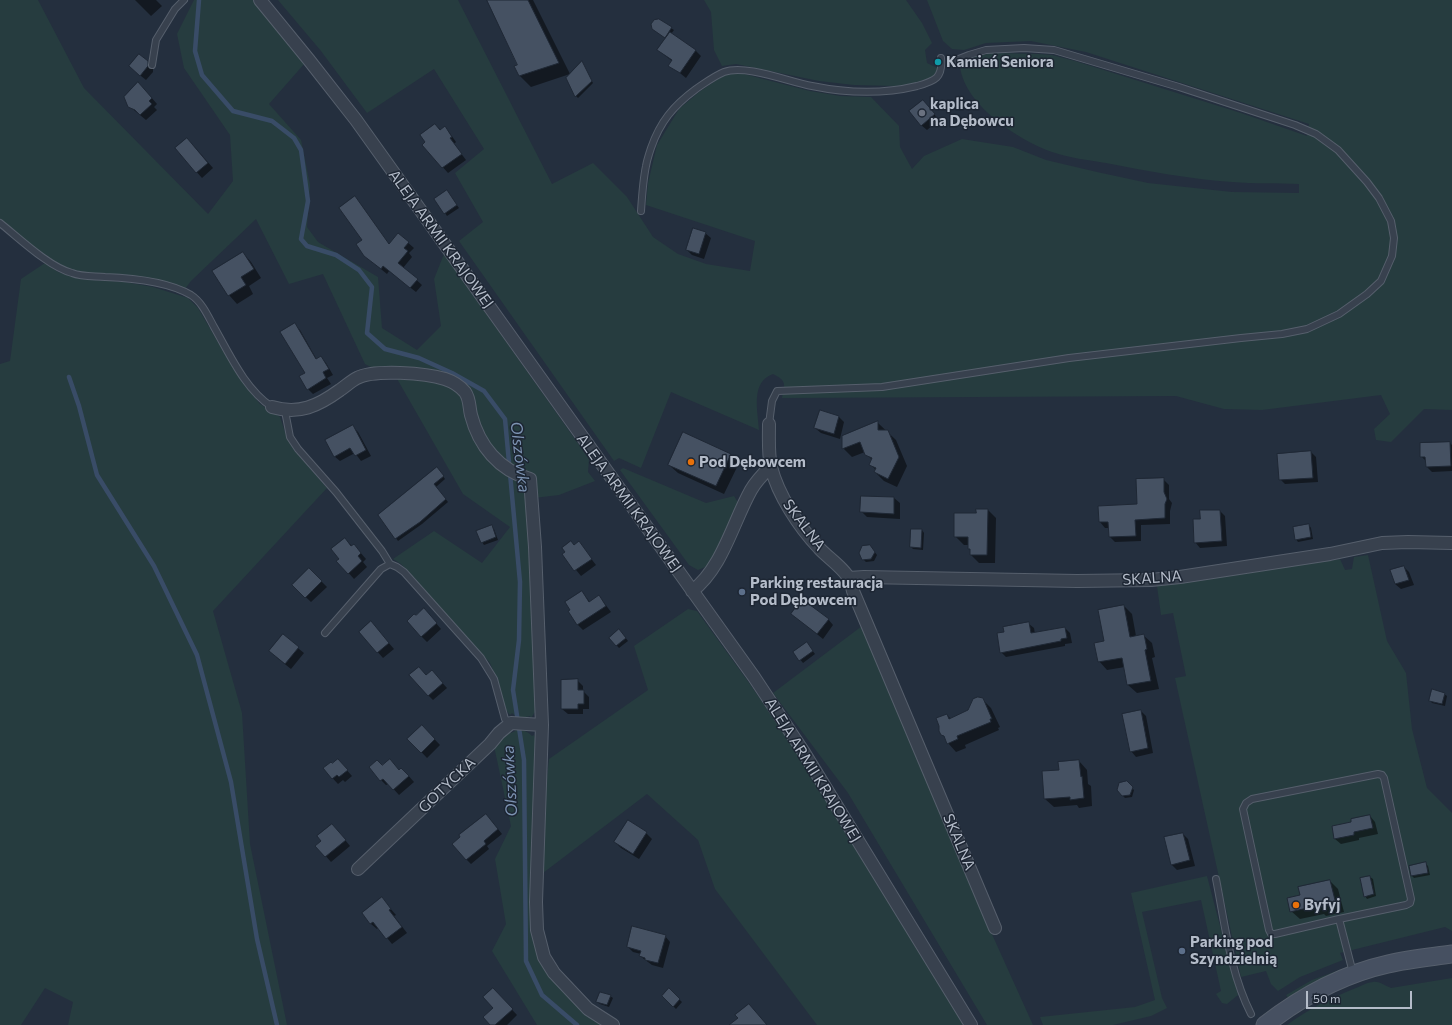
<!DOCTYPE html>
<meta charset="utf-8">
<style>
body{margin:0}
#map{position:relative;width:1452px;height:1025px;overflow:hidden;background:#242f3e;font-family:Commissioner,sans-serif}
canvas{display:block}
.scale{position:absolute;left:1306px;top:991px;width:106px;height:18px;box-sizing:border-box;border:2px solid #b4bcc9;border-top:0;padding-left:5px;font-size:12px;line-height:14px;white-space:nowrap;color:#b4bcc9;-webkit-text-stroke:3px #1d2633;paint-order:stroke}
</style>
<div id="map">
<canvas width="1452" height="1025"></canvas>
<div class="scale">50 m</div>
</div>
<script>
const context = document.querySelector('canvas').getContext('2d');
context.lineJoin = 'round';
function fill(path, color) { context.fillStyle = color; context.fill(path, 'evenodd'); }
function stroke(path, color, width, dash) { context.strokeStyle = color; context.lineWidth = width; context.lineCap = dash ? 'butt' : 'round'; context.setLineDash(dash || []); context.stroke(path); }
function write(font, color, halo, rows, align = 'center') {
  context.font = font + ' Commissioner,sans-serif'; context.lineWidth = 3; context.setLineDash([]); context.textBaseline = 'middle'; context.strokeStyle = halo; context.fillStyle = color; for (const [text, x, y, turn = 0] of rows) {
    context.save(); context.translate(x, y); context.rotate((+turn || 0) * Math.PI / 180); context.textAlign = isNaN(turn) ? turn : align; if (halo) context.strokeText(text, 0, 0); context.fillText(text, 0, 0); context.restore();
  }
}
fill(new Path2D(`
 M0,0H38L84,88L208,214L233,181L230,135L184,68L177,34L194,0H253L305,63L269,104L301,140L310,185L307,227L318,242L378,277L382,328L417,350L441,326L434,279L444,254L589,459L588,472L595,481L559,495L534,498L518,472L490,449L459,383L377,370L365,364L323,274L289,284L256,219L191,281L185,289C166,283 146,277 126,275C109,273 90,275 73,270C52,264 18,235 0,220Z
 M278,0H458L552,184L593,163L627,197L653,237L678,254L706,264L750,271L755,241L646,205L648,183L657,145L679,109L699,92L723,76L731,73H740L810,91L840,96L871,97L899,126L900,147L912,169L924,156L962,139L1013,147L1046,160L1097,172L1148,183L1232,192L1299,193V184C1277,183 1254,184 1232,182C1190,179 1147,171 1106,163C1088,160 1069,158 1052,152C1018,140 965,105 960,67L971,57L993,53L1039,54L1052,55L1075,61L1241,113L1307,136L1309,124L1086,52L1031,41L986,43L964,50L952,49L943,41L927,0H1452V410L1424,409L1391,442L1376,440L1374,429L1390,414L1381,395L1262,410L1224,409L1176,396L782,398C785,384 787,381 773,374C750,382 758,411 759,430L671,392L641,468L619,458L614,461L459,241L483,222L455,173L484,149L434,69L367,113L321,51Z
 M704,0H906L922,23L932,43L925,50L927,63L937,68L936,76L908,85L894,86L854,85L819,81L736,64L722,66L714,50L711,12Z
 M45,263L58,272L80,279L125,282L153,287L188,298L198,308L230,363L247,388L260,404L280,417L287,438L295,451L327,488L213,611L242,713L250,844L287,1025H68L73,1002L45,988L21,1025H0V364L10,361L21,279Z
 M396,377L444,382L462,395L470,426L527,482L537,704L535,712L531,718L530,716C523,718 517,718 512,713L510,715L506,710L499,684L490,663L408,571L401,564L393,559L434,531L482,563L510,527L463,494Z
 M623,468L706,503L734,496L739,504L710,565L698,570L689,565L620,470Z
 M1368,555L1387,641L1406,673L1412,729L1427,788L1452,813V931L1445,927L1340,953L1343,960L1300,977L1278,991L1271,984L1266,971L1241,977L1175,678L1186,676L1173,613L1161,615L1157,586L1340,559L1345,570L1352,569L1354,557Z
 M688,609L697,611L747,680L787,738L822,793L964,1025H817L715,889L698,840L647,794L543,873L545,795L549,759L648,690L634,646Z
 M862,626L972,890L1033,1025H987L848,793L773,693Z
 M517,730C524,730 527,731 532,736L534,735L536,740L531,902L550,976L563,992L584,1012L603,1025H537L492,951L506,924L495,859L511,826L494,746L508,731L511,733Z
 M1207,876L1238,995L1227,1004L1222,1003L1216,994L1221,991L1201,900L1142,912L1162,998L1167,1008L1151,1016L1113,1025H1043L1040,1017L1135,1007L1155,1000L1131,893Z
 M1342,969L1343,971L1289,999L1286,995L1312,980Z
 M1452,978V1025H1287C1308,1009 1331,998 1356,988C1361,986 1368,982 1373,982C1380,981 1385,986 1391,988Z`), '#263c3f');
fill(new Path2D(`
 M135,0H156L162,6L151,16Z
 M488,0H533L570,74L531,87L520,76L516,67L518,65Z
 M658,20L674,30L671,34L696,51L701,56L686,78L670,65L672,61L658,50L666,39L653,29Z
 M147,62L153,68V72L146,80L136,72Z
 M582,63L593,83L578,98L576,96Z
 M144,89L157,104L154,107L157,110L146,120L129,106Z
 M928,107L939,120L927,130L921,125Z
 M435,125L441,130L445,128L449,132L456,142L454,144L466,160L448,173L423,145L426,142Z
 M193,145L213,168L202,178L176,149Z
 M449,194L459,208L447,216L445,213Z
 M355,198L360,203L389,245L398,234L414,248L409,253L412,257L403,268L422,285L416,292L389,271L387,274L371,261L363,240Z
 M705,233L711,238L704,259L692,255L687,250Z
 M243,253L251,262L261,278L249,286L253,294L237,304L229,295L214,272Z
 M294,324L300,330L317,360L321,357L326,363L333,375L327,378L331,384L313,394L308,389L306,374Z
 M839,417L844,422L840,439L821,433L815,428Z
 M878,423L896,440L907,466L897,487L884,481L875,472L876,470L870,464L872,460L865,452L852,457L843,448V437Z
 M352,426L358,432L371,456L361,461L355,453L340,461L334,456Z
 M1450,443L1452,445V471L1432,472L1427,467V462L1421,456Z
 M1311,452L1316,457L1318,482L1285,484L1280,479Z
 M730,455L739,463L724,494L678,473L669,465Z
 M439,471L445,479L436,487L448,502L422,524L398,541L380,515Z
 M1163,479L1169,485V499L1172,503L1170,511V524L1141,525V541L1115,542L1110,537L1109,528H1105L1100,522L1138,505Z
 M862,497L894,498L900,503V519L867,517L861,511Z
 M988,510L996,518L995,563H979L971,555L969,545H964L955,536L977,514Z
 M1220,511L1225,516L1227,546L1200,548L1195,542Z
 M1309,525L1311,528L1313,539L1298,542L1296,539Z
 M491,526L494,529L498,540L484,545L482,542Z
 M922,530L924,533L923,550L913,549L911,547Z
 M345,539L352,546L359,551L366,559L363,562L367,567L354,579L338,561L340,559Z
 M579,543L596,565L581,576L563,554Z
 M870,546L877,555L874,561L866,562L863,559Z
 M1404,567L1409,572L1414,585L1401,589L1395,584Z
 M309,569L327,587L311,602L293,585Z
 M582,592L590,602L599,596L611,612L583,630L578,625L569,611Z
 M1124,606L1132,614L1136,636L1143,635L1152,643L1155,657L1152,658L1159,689L1137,693L1128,685L1125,667L1107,670L1099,661L1105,641Z
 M792,614L828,619L833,625L823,639Z
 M429,615L441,629L427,642L421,636L416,617Z
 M1029,624L1034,628L1035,634L1065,628L1070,633L1072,643L1065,644V646L1006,657L1001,652L1005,633Z
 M376,628L394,649L383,658L360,632Z
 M622,633L628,641L619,648L610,638Z
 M283,636L304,653L291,669L276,657Z
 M809,646L815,654L803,663L794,652Z
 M427,676L437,677L447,688L433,700L428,695Z
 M577,680L583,686V691L589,697V709H583V714H568L562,709Z
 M1444,694L1447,696L1445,706L1432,703L1430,700Z
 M982,699L991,708L1000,727L998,728L999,730L965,745L966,748L956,752L948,743L946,738L942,734L947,715L951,719L969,711Z
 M1141,711L1146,716L1153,753L1136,757L1131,751Z
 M422,726L440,745L427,758L409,739Z
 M1079,761L1087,770L1088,784L1091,786L1092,806L1079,808L1077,805L1054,807L1045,799L1060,771Z
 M343,766L352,776L345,782L343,780L338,784L324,769Z
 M382,766L399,770L407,774L414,782L399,795L389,784L386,785L381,780Z
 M1129,785L1134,790L1132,797L1125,798L1123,796Z
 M1370,816L1375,822L1378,834L1359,838V840L1341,844L1335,839L1352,822Z
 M490,819L502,834L487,846L489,849L471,864L466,859Z
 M629,822L646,833L652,839L639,859L621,848L615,842Z
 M337,830L350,846L331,862L317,846Z
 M1183,834L1188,839L1195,866L1177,870L1171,864Z
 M1425,863L1428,866L1430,875L1414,878L1412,876L1410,866Z
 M1370,877L1373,879L1376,896L1367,899L1365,896Z
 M1330,881L1338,889L1344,912L1326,916L1324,914L1300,919L1291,911L1301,896Z
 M382,899L396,915L394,916L407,933L392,944L379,928L377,929L371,924L363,913Z
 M665,936L670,942L663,968L652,965L640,956L641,954L633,952L628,947Z
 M669,990L682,1002L676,1009L663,996Z
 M498,995L517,1015L507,1025H491Z
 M610,996L613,998L609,1007L600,1004L597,1002Z`), '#0007');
stroke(new Path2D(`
 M199,0L195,51L202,75L233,111L272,121L294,138L301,150L308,201L301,239L307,246L336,255L359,270L372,287L367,333L385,349L419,358L452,373L484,391L505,419L520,582L519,640L513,690L524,760L526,961L542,995L577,1025
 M69,377L79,406L97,475L154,566L197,655L231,782L257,939L277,1025`), '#394c67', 4.5);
const building = new Path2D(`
 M487,0H528L559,63L519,76L514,66L517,65Z
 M659,19L672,27L665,38L652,29L651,24L654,20Z
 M670,32L696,50L680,73L668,66L672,60L657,50Z
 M139,54L148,61V66L140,76L129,66Z
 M582,61L592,81L575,97L566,78Z
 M138,82L152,98L149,101L152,104L140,115L135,110L128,107L124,97Z
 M923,100L935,114L921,126L909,111Z
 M435,124L440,130L445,126L452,137L450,138L462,154L442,168L422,145L425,142L420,135Z
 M187,138L208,163L196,173L175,148Z
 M447,190L457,205L444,214L434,199Z
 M355,196L389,244L398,233L409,242L404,248L408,251L398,263L418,279L410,288L383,266L381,269L364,256L356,244L362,240L339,208Z
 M693,228L706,232L699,254L686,250Z
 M243,252L254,269L241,277L246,285L228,296L212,271Z
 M295,323L316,359L321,356L329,369L323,372L326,378L307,390L299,376L305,373L280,332Z
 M820,410L839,416L834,434L814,428Z
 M878,421V430H888L899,457L888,479L874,472L876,468L869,465L872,458L865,455L860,442L842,449V436Z
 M353,425L366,450L355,456L350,448L334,457L325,440Z
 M683,432L731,454L716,486L668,465Z
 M1450,442L1451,466L1426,467L1425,457H1420V443Z
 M1311,451L1313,478L1279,480L1277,454Z
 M437,467L444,476L434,484L446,499L420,522L395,539L378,515Z
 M1164,478V492L1167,499L1165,504V518L1135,520L1136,536L1109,537L1108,522H1099L1098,506L1137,504L1136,479Z
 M861,496L894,497V514L860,512Z
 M976,509H988L987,555H970V549H968V537H954V513H976Z
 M1200,510H1220L1222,541L1194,543L1193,519H1200Z
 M1309,524L1311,537L1295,540L1293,527Z
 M492,525L496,537L481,543L476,531Z
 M911,529H922L921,548L910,547Z
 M345,538L351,546L354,544L361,553L358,556L362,561L348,574L336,561L339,559L331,549Z
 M571,541L574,545L579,541L592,559L574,571L562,554L565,552L562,548Z
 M870,545L875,552L871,559L862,560L859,553L862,546Z
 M1404,566L1409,580L1395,584L1390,570Z
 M309,568L322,581L305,598L292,585Z
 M582,591L589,602L599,595L606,606L577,625L568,611L570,610L565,602Z
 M802,599L829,619L817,634L791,614Z
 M1124,605L1130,637L1144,634L1147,649L1145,650L1151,681L1127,685L1122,658L1098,662L1094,643L1104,641L1098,610Z
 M424,608L437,623L421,637L407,621L414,614L416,615Z
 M371,621L389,643L377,653L359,632Z
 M1029,622L1031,633L1065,627L1067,638L1061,639V641L1000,653L997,633L1004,632L1003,627Z
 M619,629L626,638L616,646L609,638Z
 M283,634L299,647L285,664L269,651Z
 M807,642L813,651L799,661L793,652Z
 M419,667L426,675L432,670L443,683L428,696L409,675Z
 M578,679V690H584V704H578V709H561V680Z
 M1432,689L1445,693L1442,704L1429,701Z
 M978,697L983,698L992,719H990L991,722L957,736L958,739L947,744L944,736L941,735L939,731V726L936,718L947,714L949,719L968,710L973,699Z
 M1141,710L1148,748L1130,752L1122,714Z
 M422,725L435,739L421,753L407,739Z
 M338,759L348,770L339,777L337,775L332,779L323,768L331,762L332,763Z
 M390,759L399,770L401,768L409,776L393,790L383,779L380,781L369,767L377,760L382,765Z
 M1079,760L1081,777L1082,776L1084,798L1070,800V797L1044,799L1042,771L1059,770L1058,762Z
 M1127,781L1133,787L1130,795L1122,796L1117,790L1119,783Z
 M486,814L498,829L484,841L486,844L466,860L452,844L460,837L459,835Z
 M1370,815L1373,828L1354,832V835L1334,839L1332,826L1351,822V819Z
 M628,820L647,832L633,854L614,842Z
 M332,824L346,840L325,857L315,846L321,841L317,836Z
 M1183,833L1190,860L1171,865L1164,837Z
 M1426,862L1428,873L1411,876L1409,866Z
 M1370,876L1374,894L1364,897L1360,878Z
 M1330,880L1336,904L1316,908V906L1290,912L1287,898L1300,895L1298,887Z
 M382,897L391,909L389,910L402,927L386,939L373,922L370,924L362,913Z
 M632,926L666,935L658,963L645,960V958L639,956L641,951L627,947Z
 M493,988L513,1009L495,1025H490L483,1017L493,1008L483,997Z
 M669,988L680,999L673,1007L662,996Z
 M600,992L611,995L607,1005L596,1002Z
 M749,1004L767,1025H729L738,1018L735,1015Z`);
fill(building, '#455162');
stroke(building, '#1f2835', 1);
const lane = new Path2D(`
 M152,65L156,40L175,9L184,0
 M641,211C642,196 643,180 646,166C647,160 649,154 651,148C660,122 673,106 696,89C705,83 714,76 724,72C746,64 789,82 812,86C846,93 884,94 917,86C935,81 943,78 941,58
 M0,223C19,238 49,267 72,273C82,277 94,276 105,277C132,278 167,281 191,295C202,302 208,316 214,327C230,355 245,389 272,407
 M285,411L290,437L298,449L336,492L382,551L390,564
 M769,424L772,401L777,391L882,387L1069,358L1241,338L1282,334L1307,329L1339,314L1367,294L1381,281L1392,256L1394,238L1391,221L1379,198L1367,182L1338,150L1316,134L1295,125L1179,87L1054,50L1024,48L986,50L969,55L951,62
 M325,633L381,569L390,564L397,567L404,572L481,658L494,679L505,719L511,723
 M1216,879C1225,924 1230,973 1251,1014
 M1339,919L1406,905L1410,903L1411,899L1384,778L1382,775L1378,774L1252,799L1246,803L1243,809L1269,930L1271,934H1275L1339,919L1353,973`);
const street = new Path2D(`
 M260,0L309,60L356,120L754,677L803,751L971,1025
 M272,407C299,415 318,406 340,390C346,386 351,381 357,378C374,369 426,373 445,379C451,381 460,386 465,392C470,399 469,407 471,415C479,446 499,470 530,479L535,547L542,725L536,902L537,930L544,957L554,973L588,1009L613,1025
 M769,424C769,438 768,453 771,467C778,495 799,527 819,548C827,557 845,569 849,579C851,582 852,587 853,591L995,928
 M849,578L864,577L1077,581L1151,580L1180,577L1330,554L1382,543L1408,542L1452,543
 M692,591C722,569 733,522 751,490C756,481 764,473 771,466
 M358,869L490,744L499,733L511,723L542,725`);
const secondary = new Path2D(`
 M1265,1025C1301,997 1343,974 1388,964C1409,959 1431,957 1452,954`);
stroke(lane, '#565f6c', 8);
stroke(street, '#565f6c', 14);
stroke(secondary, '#565f6c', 19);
stroke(lane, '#38414e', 6);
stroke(street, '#38414e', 12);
stroke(secondary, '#465061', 17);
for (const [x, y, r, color] of [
 [938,62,4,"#0f9aa8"],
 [922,113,4,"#6b7280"],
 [691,462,4,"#e8710a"],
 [742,592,4,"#5c6f8a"],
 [1296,905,4,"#e8710a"],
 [1182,951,4,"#5c6f8a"]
]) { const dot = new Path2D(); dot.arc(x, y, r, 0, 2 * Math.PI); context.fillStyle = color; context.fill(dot); stroke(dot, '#1d2633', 1.5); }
write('bold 15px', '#b4bcc9', '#1d2633', [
 ["Kamień Seniora",946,62],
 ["kaplica",930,104],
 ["na Dębowcu",930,121],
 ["Pod Dębowcem",699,462],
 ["Parking restauracja",750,583],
 ["Pod Dębowcem",750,600],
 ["Byfyj",1304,905],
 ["Parking pod",1190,942],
 ["Szyndzielnią",1190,959]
], 'left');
write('15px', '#b4bcc9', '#1d2633', [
 ["ALEJA ARMII KRAJOWEJ",441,239,54],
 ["ALEJA ARMII KRAJOWEJ",629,503,54],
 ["SKALNA",804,525,53],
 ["SKALNA",1152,578,-4],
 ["ALEJA ARMII KRAJOWEJ",813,770,58],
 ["GOTYCKA",447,785,-44],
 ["SKALNA",959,842,67]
]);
write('italic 16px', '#7c92b1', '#1d2633', [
 ["Olszówka",520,457,83],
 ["Olszówka",510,781,-93]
]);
</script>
